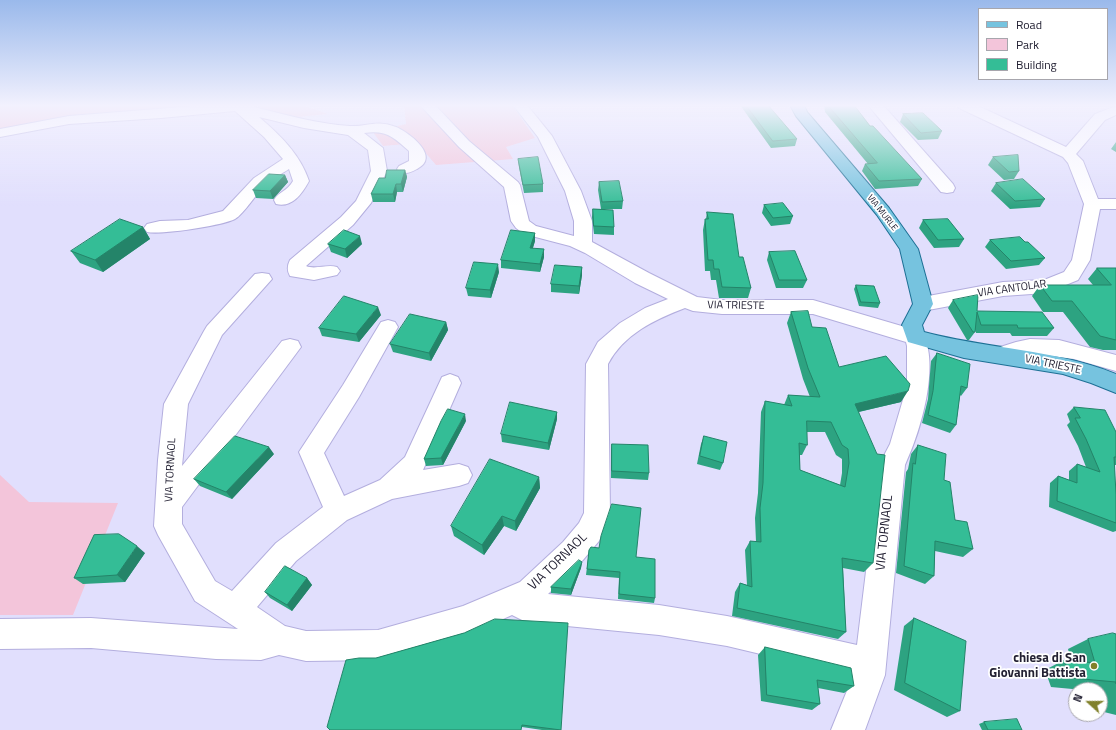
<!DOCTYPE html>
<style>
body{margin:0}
#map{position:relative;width:1116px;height:730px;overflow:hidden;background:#e1dffd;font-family:"Titillium Web",sans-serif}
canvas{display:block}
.legend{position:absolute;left:978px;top:8px;width:130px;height:72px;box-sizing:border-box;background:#fff;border:1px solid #a7a6ad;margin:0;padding:5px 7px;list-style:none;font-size:12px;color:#232133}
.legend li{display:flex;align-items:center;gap:8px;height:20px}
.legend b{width:20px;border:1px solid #a7a6ad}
.north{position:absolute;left:1068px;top:682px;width:40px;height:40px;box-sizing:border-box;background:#fff;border:1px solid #a7a6ad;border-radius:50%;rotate:291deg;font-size:11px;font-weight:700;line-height:16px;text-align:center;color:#232133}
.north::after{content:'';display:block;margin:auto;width:14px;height:18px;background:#81812a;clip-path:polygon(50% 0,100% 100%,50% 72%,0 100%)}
</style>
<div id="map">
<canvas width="1116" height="730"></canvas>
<ul class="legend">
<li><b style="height:5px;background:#76c3df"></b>Road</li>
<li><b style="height:11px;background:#f3c5da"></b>Park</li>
<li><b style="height:11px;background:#34bd96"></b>Building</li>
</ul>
<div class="north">N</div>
</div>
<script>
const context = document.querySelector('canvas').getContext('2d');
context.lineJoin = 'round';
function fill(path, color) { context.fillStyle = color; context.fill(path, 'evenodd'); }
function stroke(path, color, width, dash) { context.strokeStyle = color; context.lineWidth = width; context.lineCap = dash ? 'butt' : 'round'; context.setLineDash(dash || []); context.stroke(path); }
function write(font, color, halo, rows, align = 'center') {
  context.font = font + ' "Titillium Web",sans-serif'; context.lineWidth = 3.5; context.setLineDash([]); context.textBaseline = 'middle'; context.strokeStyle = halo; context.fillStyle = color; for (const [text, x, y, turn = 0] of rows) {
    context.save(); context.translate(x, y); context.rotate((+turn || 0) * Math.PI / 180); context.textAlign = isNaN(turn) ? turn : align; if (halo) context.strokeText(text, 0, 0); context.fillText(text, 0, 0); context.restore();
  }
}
fill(new Path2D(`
 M0,105H230L0,131Z
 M262,105H303L328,114L245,122Z
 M404,105H512L535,138L506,147L513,159L436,165L417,143L383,146L373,132L406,124Z
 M0,475L29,502L118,503L73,615H0Z`), '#f3c5da');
const minor = new Path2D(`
 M207,105H256L254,107C286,115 318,124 350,126C367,127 377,119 396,127C410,133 441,157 417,169C410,173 406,174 399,172L397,169L399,166L409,161V151C393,137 387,130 364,133L383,148L387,171L371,203L353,225L306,266C315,270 327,264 337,267L340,271L337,275L314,280L290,276C287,271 287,266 290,260L341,217L356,201L371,171L368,150L348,135L304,128L259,117C280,135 300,154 309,181C302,194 292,208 276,204L274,200C279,191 287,192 293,181L289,169C281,174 272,179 266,185C257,192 244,214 235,219C221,226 160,235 147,232L144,228L147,224L160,221L188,220L223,211L254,178L283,159L264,137L235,111L161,118L69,124L0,137V129L69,116Z
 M420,105H435L469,141L518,182L520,185L529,221L536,226L574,236V221L565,191L538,137L513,105H527L552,136L581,191L592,221V242L649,273L697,297L722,300H813L922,332C941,365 920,433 905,465L885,675L865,730H831L853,676L727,646L659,635L526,622L512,615L465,636L378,660L306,661L279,655L261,660L216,659L91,648L0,649V619L91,618L238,629L195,601L158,535L154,526L158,460L164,404L204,331L207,326L255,274L262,273L269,274L272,279L222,335L188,404L182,466L282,341L290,339L298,341L301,347L182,507V524L215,581L232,591L276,543L323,507L299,452L343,385L381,322L388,320L395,322L398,327L359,397L324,453L344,496L380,480L405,457L442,377L450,374L458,377L461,383L423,470L459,464L468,467L472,475L468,483L459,486L392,499L347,520L296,561L257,607L285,626L306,631L378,630L463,606L520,582L563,542L579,523L584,513L586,364L598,342L620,323L645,308L668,299L635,283L585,253L570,246L524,234L516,228L511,221L504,187L459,147ZM685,308L693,311L722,314H813L906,342L907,346V386L890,444L879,465L857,645L727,616L659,605L548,594L583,560L599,541L610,513L608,364C624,334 654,320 685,308Z
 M868,105H883L953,184L955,188L953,192L947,193L941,192Z
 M957,105H976L1066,147L1095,114L1116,106V115L1105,120L1076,154L1083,161L1098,199H1116V209H1100L1090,260L1078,280L1046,293L1003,296L923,311L916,309L913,304L916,299L923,297L1003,282L1044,280L1064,272L1072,260L1084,204L1068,163L1063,157L959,108Z
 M1030,339L1059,340L1116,355V371L1074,359L1044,355L1019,357L1002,363L994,361L991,355L994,349L1016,342Z`);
const major = new Path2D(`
 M790,105H804L807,112L889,208L918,249L933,304L922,325L924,332C987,349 1055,349 1116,374V393L1091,383L1063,374L964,358L908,342L902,325L913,304L900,249L877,215L796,116Z`);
stroke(minor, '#b3aede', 2);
stroke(major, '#1d7095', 2);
fill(minor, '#fff');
fill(major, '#76c3df');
fill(new Path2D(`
 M740,105H768L797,139L795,146L771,148Z
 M824,105H854L870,126L922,179L918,186L875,189L862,171L865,164H868L825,112Z
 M903,114L942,131L938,139L918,140L900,122Z
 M1116,142V152L1111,149Z
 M993,157L1019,171L1014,179L1004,180L988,165Z
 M518,159L543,184V192L524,193L519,167Z
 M405,170L407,177L403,192H397L395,202H373L371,194L385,178Z
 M285,175L288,182L273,199L256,198L253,190Z
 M599,182L623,201L622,209H605L614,227V235L594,234L592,217L593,209H601L598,190Z
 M996,183L1045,199L1040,207L1010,209L991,191Z
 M764,205L793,216L790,224L771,226L762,213Z
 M707,212L739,257L751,288L748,298H719L716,280H711L710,271H705L703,230L705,219H706Z
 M923,220L964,239L959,247L934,248L919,228Z
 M143,227L150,239L103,272L80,263L71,251Z
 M535,233V241L533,248L544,257L540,272L501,268V260Z
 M990,240L1025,242L1045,258L1039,265L1006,269L985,247Z
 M328,244H362L347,258L331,252Z
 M769,252L807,280L803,288H776L767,260Z
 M582,267V275L579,294L551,292V284Z
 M1097,268H1116V350H1103L1090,347L1063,312H1043L1032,296L1040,285H1093L1088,279Z
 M499,272L491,298L468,296L466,288Z
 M856,285L880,303L878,308L859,306L854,289Z
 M953,300L977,311L1054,328L1047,336H1012L1010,333H976L975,330V332L969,340H967L948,308Z
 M791,312L812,327L839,367L901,402L859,412L873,563L864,572L843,568L846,632L838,639L732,616L735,592L740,583L747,585L745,550L750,541L756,542L755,518L758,493L761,412L765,401L784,405L788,395L810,397L803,379L787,323ZM807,432H825L836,455L842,459V473L840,485L800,470V455H802L807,445Z
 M381,315L359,342L322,336L319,328Z
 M446,322L448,330L431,361L393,352L390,344Z
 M937,353L967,388L961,396L960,395L956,425L950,433L922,423L928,399L931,361Z
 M1074,407L1116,432V465H1114L1116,494V531L1113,532L1049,507L1050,483L1058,476L1069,480V471L1077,464L1086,467L1078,446L1067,425L1070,422L1067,414Z
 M557,412V419L549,450L502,442L501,434Z
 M466,421L443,465L426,466L424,459Z
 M704,436L723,463L720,470L697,464L701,444Z
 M612,444L649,473L648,480L611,478V451Z
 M918,445L944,480L955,520L973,549L963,557L935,551L934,576L925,584L896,573L906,472L908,469L911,454Z
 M274,454L232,499L200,486L194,479Z
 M539,477L540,488L516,531L504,526L484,555L454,536L451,526Z
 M589,550L636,557L655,598L654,603L618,599L619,578L586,575Z
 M145,553L125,582L83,584L74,578Z
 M582,562L581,568L571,595L551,593V587Z
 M307,578L312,585L292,611L270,598L265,592Z
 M914,618L960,711L947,717L894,690L904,626Z
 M464,633L561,730H542L522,727L376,658Z
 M1116,634V715L1100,711V690H1083L1051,687L1045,670L1064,660L1071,661L1068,649L1088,639Z
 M765,647L854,686L844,693L818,688L820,704L812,710L761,701L758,655Z
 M984,722L1022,730H982L979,724Z`), '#2da381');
fill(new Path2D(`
 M405,170L407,177L403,192L401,184Z
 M285,175L288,182L273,199L270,191Z
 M396,184L397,192L395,202L393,194Z
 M143,227L150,239L103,272L95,260Z
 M535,233V241L530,256V248Z
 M360,236L362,244L347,258L345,249Z
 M544,249V257L540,272V264Z
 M498,264L499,272L491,298L490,290Z
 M582,267V275L579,294V286Z
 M378,307L381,315L359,342L356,334Z
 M446,322L448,330L431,361L429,353Z
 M908,391L901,402L849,414L855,404Z
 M557,412V419L549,450L548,443Z
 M465,414L466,421L443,465L441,458Z
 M269,447L274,454L232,499L226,492Z
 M539,477L540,488L516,531L515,521Z
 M502,516L504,526L484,555L482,545Z
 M137,546L145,553L125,582L117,575Z
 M582,562L581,568L571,595V589Z
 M307,578L312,585L292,611L287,605Z`), '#248469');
const building = new Path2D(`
 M746,105H768L797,139L773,141Z
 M828,105H854L870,126H873L922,179L879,181L865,164L877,163Z
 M923,113L942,131L921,133L903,114Z
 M1018,155L1019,171L1009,172L993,157Z
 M538,157L543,184L523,185L518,159Z
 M387,170H405L401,184H396L393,194H371L379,178H385Z
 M269,174L285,175L270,191L253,190Z
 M1023,179L1045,199L1015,201L996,183Z
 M619,181L623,201L602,202L599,182Z
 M783,203L793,216L773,218L764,205Z
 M593,209L613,210L614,227L594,226Z
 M707,212L733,214L739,257H743L751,288L722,287L719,269H714L713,260H708L705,219H708Z
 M120,219L143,227L95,260L71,251Z
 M948,219L964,239L938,240L923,220Z
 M344,230L360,236L345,249L328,244Z
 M511,230L535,233L530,248L544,249L540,264L501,260Z
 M1020,237L1025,242H1028L1045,258L1011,261L990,240Z
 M795,251L807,280H779L769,252Z
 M474,262L498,264L490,290L466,288Z
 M555,265L582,267L579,286L551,284Z
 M1097,268H1116V340L1100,336L1072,301H1052L1040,285H1111Z
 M856,285L874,286L880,303L861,302Z
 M978,295L977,311L1042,312L1054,328H1018L1017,325H981L977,312L975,332H973L953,300Z
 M344,296L378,307L356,334L319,328Z
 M808,311L812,327L826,328L839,367L886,356L910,384L908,391L855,404L877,454L885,455L873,563L842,558L846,632L737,608L740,583L752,587L750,541L761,542L760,508L763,483L765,401L792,406L788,395L820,397L808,368L791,312ZM807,421L831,422L842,445L848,449L849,463L845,487L800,470L799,443L807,445Z
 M410,314L446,322L429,353L390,344Z
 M937,353L970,364L967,388L961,386L956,425L928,415L933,391Z
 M510,402L557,412L548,443L501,434Z
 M1074,407L1105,410L1116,432V457H1114L1116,494V523L1057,501L1058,476L1077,483V464L1100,472L1086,439L1075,418H1080Z
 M448,409L465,414L441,458L424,459L441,421Z
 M235,436L269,447L226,492L194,479Z
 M704,436L727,442L723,463L700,456Z
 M612,444L648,445L649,473L612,471Z
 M918,445L946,454L944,480L950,482L955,520L967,522L973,549L935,541L934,576L904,566L913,463L915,464Z
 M490,459L539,477L515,521L502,516L482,545L451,526Z
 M612,504L641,508L636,557L655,559V598L619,594L620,572L587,569L589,550L591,547L599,548L601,536Z
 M119,534L137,546L117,575L74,578L94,535Z
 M579,560L582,562L571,589L551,587Z
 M285,566L307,578L287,605L265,592Z
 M914,618L966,641L960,711L905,683Z
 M495,619L568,623L561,730L522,725L521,730H330L327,727L346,660L359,658H376L464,633Z
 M1113,633L1116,634V684V682L1071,678L1064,660L1095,663L1088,639Z
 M765,647L851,668L854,686L817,680L820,704L767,695Z
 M1017,719L1022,730H988L984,722Z`);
fill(building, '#34bd96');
stroke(building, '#248469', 1);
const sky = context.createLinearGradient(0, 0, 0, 207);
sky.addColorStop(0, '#9ab9eb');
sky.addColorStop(0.51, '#f2f1fe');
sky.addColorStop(1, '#f2f1fe00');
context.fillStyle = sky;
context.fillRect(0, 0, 1116, 207);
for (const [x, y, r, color] of [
 [1094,666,4,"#81812a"]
]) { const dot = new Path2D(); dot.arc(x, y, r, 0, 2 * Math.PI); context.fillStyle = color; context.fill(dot); stroke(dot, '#fff', 1.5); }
write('9px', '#232133', '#fff', [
 ["VIA MURLE",882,213,52]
]);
write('11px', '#232133', '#fff', [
 ["VIA CANTOLAR",1012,289,-8],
 ["VIA TRIESTE",736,306,1],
 ["VIA TRIESTE",1053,365,12],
 ["VIA TORNAOL",171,470,-87]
]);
write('13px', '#232133', '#fff', [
 ["VIA TORNAOL",885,533,-84],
 ["VIA TORNAOL",558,562,-44]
]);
write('bold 13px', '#232133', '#fff', [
 ["chiesa di San",1086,659],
 ["Giovanni Battista",1086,674]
], 'right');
</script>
